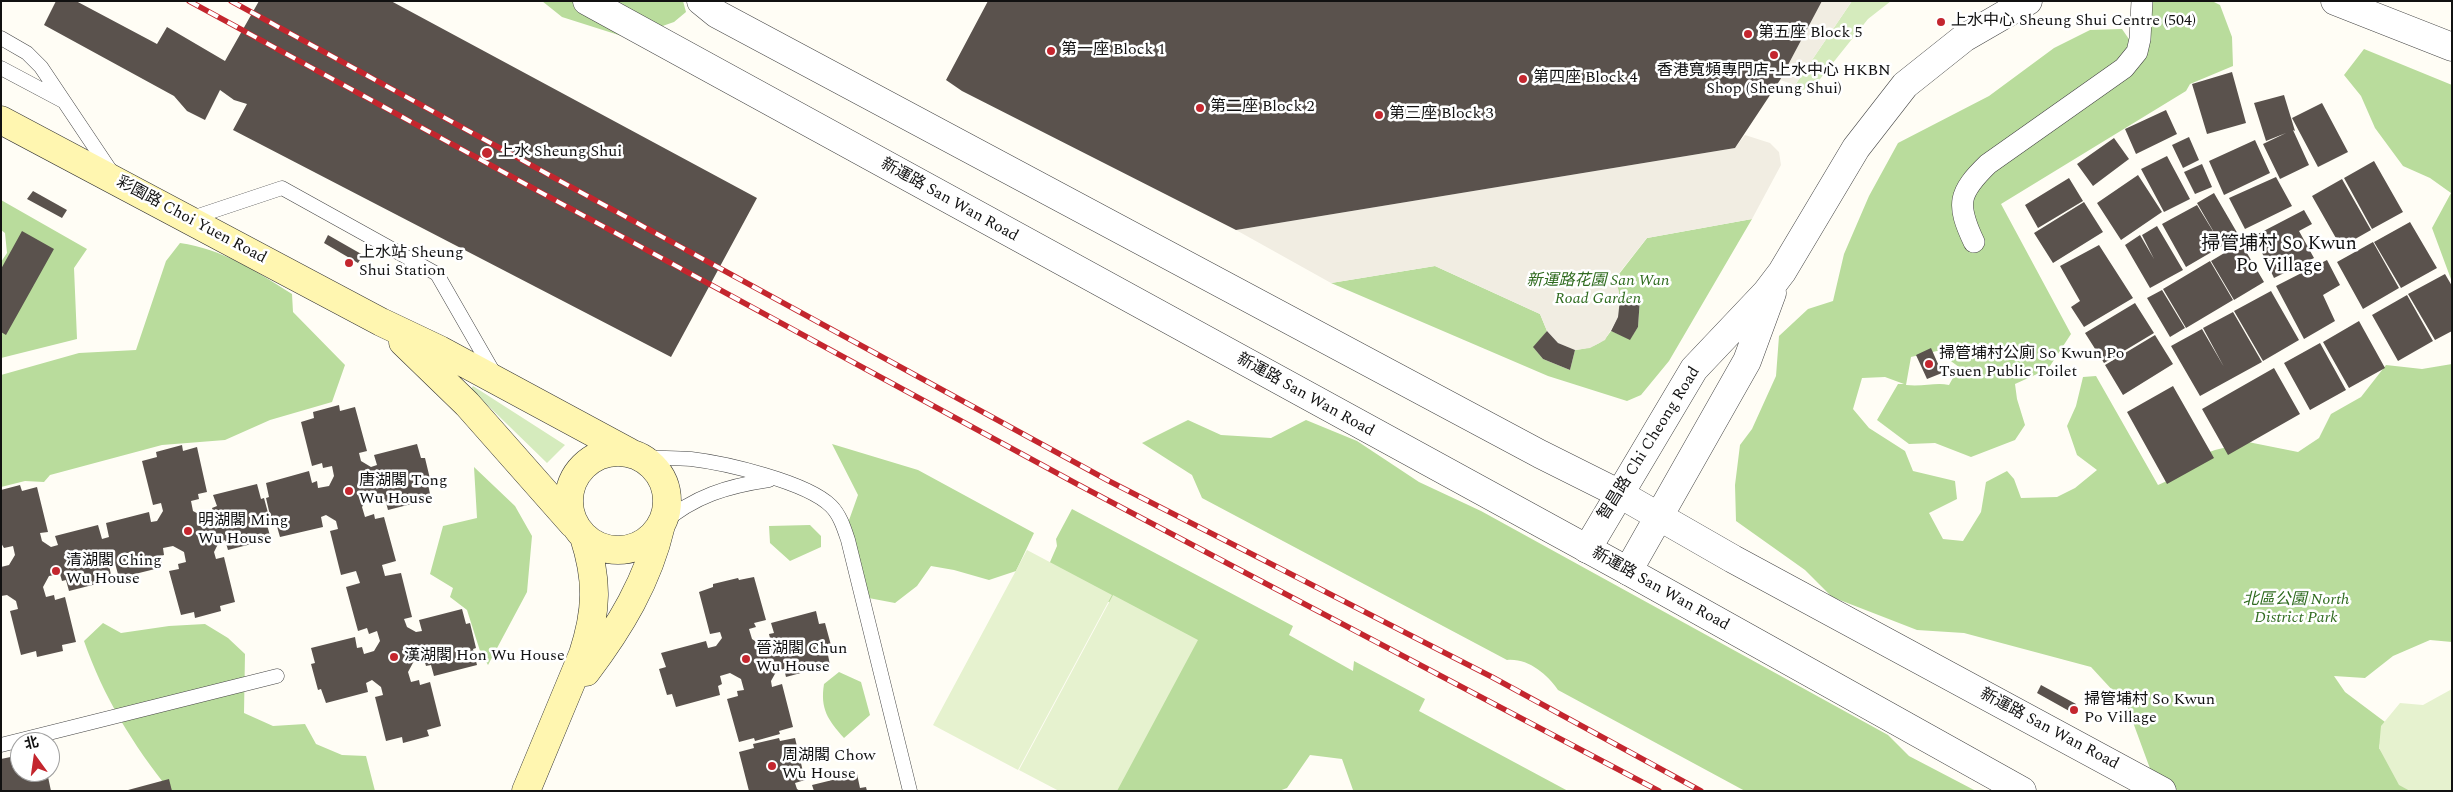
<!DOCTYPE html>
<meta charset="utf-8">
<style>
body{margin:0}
#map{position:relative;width:2453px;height:792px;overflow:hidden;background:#fffdf5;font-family:Spectral,"Noto Sans SC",serif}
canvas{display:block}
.frame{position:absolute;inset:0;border:2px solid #111;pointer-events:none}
.north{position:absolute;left:10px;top:732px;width:50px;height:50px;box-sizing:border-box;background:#fff;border:1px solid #a0a0a0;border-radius:50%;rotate:346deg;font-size:14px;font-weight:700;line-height:20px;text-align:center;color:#111}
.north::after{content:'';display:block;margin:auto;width:18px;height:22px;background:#c4262e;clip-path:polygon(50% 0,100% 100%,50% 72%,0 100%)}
</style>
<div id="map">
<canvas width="2453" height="792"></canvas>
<div class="frame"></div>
<div class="north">北</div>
</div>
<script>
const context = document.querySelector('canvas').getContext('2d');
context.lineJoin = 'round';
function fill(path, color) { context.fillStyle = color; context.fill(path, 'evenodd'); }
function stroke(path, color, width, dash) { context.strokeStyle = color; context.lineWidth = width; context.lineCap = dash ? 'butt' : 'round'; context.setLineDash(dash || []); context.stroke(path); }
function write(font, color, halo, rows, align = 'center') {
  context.font = font + ' Spectral,"Noto Sans SC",serif'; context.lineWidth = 5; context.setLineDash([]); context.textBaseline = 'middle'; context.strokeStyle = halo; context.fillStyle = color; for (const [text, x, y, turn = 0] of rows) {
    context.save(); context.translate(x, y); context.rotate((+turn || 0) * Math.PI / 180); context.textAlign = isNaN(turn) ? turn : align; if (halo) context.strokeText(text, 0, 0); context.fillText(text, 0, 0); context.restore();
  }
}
fill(new Path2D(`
 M1852,1H1891L1868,19L1812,89L1800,90L1795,85Z
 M473,386L565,445L547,463L471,389Z`), '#d5ebbd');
fill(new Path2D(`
 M542,1H683L686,12L674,22L628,38L562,17Z
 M2150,1H2212L2220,5L2232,37L2233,66L2190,84L2186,91L2001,204L2071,334L2048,369L2015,384L2017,399L2025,425L2015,440L1971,457L1935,443L1909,444L1877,420L1898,384H1904L1885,377L1862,378L1853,409L1869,428L1905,451L1913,471L1955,481L1957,499L1929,513L1943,539L1963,541L1981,512L1986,482L2007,471L2014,479L2021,498L2057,497L2075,488L2097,470L2077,455L2067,426L2076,406L2083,377L2096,376L2158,485L2176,477L2188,460L2215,450L2248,442L2298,452L2319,438L2331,414L2361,397L2386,365L2422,369L2452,364V642L2430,640L2393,656L2365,678L2334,676L2345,692L2385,722L2379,748L2412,791H2179L2152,774L2127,706L2091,667L1964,633L1917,630L1832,597L1805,570L1736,521L1735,485L1740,445L1752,429L1776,376L1779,336L1808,309L1833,301L1844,254L1869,196L1898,143L1989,96L2054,48L2090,30L2122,29L2133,45ZM1937,351L1959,367L1949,385C1936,382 1923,387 1906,385L1911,357Z
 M2364,49L2452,85V282L2432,228L2451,193L2430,178L2403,166L2375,128L2361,96L2344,75Z
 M1,200L87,249L74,268L77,339L1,358V262L7,253L5,233L1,230Z
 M1752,219L1669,361L1641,395L1627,401L1548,376L1331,283L1435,266L1540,314L1547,331L1534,348L1543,359L1570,370L1575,350C1590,348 1602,345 1611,331L1630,339L1638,327L1640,298L1620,299L1616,278L1647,238Z
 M180,243C222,249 256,271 292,294L293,312L345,365L332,402L270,420L225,440L162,445L50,475L44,482L25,481L1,487V375L79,353L136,350L166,261Z
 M1188,420L1221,435L1271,438L1306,420L1357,441L1419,482L1481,511L1888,735L1909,756L1976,791H1745L1558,690C1547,674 1528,658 1507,660L1202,498L1192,475L1142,443Z
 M832,444L918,470L1034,533L1016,571L989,580L954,570L931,566L917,586L895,603L858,596L843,537L858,495Z
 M474,467L515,506L532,536L527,592L488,665L480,651L467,610L450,597L453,588L430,574L443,526L477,518Z
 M1072,509L1293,626L1289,635L1353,671L1354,661L1425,699L1419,711L1568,791L1353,790L1342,759L1310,755L1287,788L1279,791H1091L1118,607L1047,569L1057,546L1056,539Z
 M810,525L821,536V547L790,561L770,543L769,526Z
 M103,623L121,633L169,626L205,624L228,638L245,654L244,713L273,726L305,724L316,744L342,755L366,756L375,791H170C133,745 103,696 84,641Z
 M839,672L861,682L870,715L844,738C828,720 820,709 824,684Z`), '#b9dc9c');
fill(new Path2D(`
 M1027,550L1112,595L1018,770L933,725Z
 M1113,595L1198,640L1117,791H1059L1019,770Z
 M2452,689V791H2410L2399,785L2379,748L2381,726L2400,703L2423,705Z`), '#e6f2cf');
fill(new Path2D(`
 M1822,1H1852L1795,85L1780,80Z
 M1745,135L1770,143L1779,152L1781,165L1752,219L1647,238L1616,277L1620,299L1618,317L1605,340L1590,348L1575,350L1558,343L1547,331L1540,314L1435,266L1331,283L1236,230L1735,148Z`), '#f1ede2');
fill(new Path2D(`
 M56,1H76L157,44L167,27L225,61L259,1H391L757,198L671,357L233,130L247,104L234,100L220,90L205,120L187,111L174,96L44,25Z
 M988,1H1822L1780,80L1735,148L1236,230L962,91L946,80Z
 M2232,72L2246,123L2207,134L2192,84Z
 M2284,95L2295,131L2293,130L2309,165L2280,179L2263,144L2286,133L2266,141L2254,103Z
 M2322,103L2348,152L2318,167L2292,118Z
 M2166,110L2177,134L2136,154L2125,129Z
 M2189,137L2199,160L2183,168L2172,145Z
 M2114,138L2129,159L2093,186L2077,164Z
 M2255,140L2270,173L2224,195L2209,161Z
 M2167,156L2190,199L2164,212L2141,169Z
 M2374,161L2403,212L2372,229L2344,178Z
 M2202,164L2212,187L2195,194L2184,172Z
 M2138,175L2162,212L2121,240L2097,203Z
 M2276,177L2292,206L2245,229L2229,198Z
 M2069,178L2083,201L2038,228L2025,205Z
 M2342,179L2371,230L2341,247L2312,196Z
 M33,191L67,210L62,218L27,199Z
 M2214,193L2239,236L2186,267L2162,224L2197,205L2219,241L2197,203Z
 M2084,202L2103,232L2053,263L2034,233Z
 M2304,210L2312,224L2299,231L2314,258L2274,278L2254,236Z
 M2410,222L2437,268L2401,288L2374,242Z
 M2157,226L2183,270L2150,288L2125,245L2140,235L2154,259L2142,235Z
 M22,231L54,249L6,335L1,332V269Z
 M328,235L363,255L358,263L324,243Z
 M2373,242L2399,288L2363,309L2337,262Z
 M2241,243L2264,282L2234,300L2211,261Z
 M2099,245L2133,298L2084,327L2071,307L2080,301L2060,266Z
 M2327,260L2340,285L2323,295L2335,321L2304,339L2276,286Z
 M2210,261L2233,300L2186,328L2163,289Z
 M2445,274L2452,286V331L2435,340L2408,294Z
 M2162,290L2185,328L2170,337L2147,298Z
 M2271,291L2299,340L2263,361L2234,311Z
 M2407,295L2433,341L2398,361L2372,315Z
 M1640,298L1638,327L1630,340L1611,331L1618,317L1620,299Z
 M2135,303L2154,333L2104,363L2085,333Z
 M2233,312L2262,362L2200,396L2171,346L2202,329L2224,367L2203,328Z
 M2359,321L2385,368L2349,388L2323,342Z
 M1547,331L1558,343L1575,350L1570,370L1543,359L1533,347Z
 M2155,335L2173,364L2123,395L2105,365Z
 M2320,343L2346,390L2310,410L2284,363Z
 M1931,348L1942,373L1927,379L1916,355Z
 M2274,368L2300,414L2228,455L2202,409Z
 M2173,386L2214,458L2167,484L2127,412Z
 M339,405L340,411L355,407L367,451L359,453L361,461L371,467L377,465L374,455L417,444L421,458H425L431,483L428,484L431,499L388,510L385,499L381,500L379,494L369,496L362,507L365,517L374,514L375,519L384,517L396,561L382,565L385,576L401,573L412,617L404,619L407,627L416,632L422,631L419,620L462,609L466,624L470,623L476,648L473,649L477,665L434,676L431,665L426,666L424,659L414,661L408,672L411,682L419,680L420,685L430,682L441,726L427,730L429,736L403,743L402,737L386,741L375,697L383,695L381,687L372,680L366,683L368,692L326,703L321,689L318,690L311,664L315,663L311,648L355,637L357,648L362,647L364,654L374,651L380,641L377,631L369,634L367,628L358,631L346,587L360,583L356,571L341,575L330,531L338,529L336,521L326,515L321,517L323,527L280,537L276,523L272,524L266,498L269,497L266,483L309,471L312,483L317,481L318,488L329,486L334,476L332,466L323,468L322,463L312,466L301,422L314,418L313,412Z
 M182,445L183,451L197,447L207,492L198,494L199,499L191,501L193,511L204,517L214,514L212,508L217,506L213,495L257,484L261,499L264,498L271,524L267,525L271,539L228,550L225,540L219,542L214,552L216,559L224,557L235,602L220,606L221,611L195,618L194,612L181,615L169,571L179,569L178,564L186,562L184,552L173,546L163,548L164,555L160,556L163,567L119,578L115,563L109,565L112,580L69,591L66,580L62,581L60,574L49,576L43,587L46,597L54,595L55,600L65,597L76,642L62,645L63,651L37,657L36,651L21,655L10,611L18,609L16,601L7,595L1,596V567L9,565L15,555L13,546L4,548L1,543V490L20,485L22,491L37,487L48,532L40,533L42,541L51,547L58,545L55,536L98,525L102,539L109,537L106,523L149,512L151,522L157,521L163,511L161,503L153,505L142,461L157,457L156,452Z
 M754,577L766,620L754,623L756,627L749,629L752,639L761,645L771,642L769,634L774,633L771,623L816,611L819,624L825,623L832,649L827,650L830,665L786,677L784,669L776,672L771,681L772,687L782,684L793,727L779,731L780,734L755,741L754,738L739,742L727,699L738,696L737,691L744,690L741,679L730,673L720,676L722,684L718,686L720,695L676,707L672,694L667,695L659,669L666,667L661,653L706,641L708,648L716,646L722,638L720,632L710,634L699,592L713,587V584L738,578L739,580Z
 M2041,685L2076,704L2071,712L2037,693Z
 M779,738L780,741L795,738L805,780L795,783L797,789L800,791H749L739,752L754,748L753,744Z
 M20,755V772H47L51,791H1V759Z
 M857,774L860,788L866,787L867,791H814L812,785Z
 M169,779L172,791H128V790Z`), '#5a524d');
const service = new Path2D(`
 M1,38L27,53L41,67L110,170
 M1,68L63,101
 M189,219L282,188L437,274L495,375
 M641,457C658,458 675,458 691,459C725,463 807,482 831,506C840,515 844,528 848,540L910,791
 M662,524C694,496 728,486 769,480
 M1,745L277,676`);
const pedestrian = new Path2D(`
 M1974,242C1956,204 1958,193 1988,164L2124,68L2137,52L2140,39L2142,1`);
const minor = new Path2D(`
 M2335,1L2452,47
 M1587,549L1694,369L1766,293L1782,272L1856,148L1905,85L1964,38L2028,1
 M1628,571L1747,361L1772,293`);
const tertiary = new Path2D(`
 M587,1L1628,571L2022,791
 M701,1L717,14L1540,454L1618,493L1733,559L2162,791`);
const secondary = new Path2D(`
 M1,120L381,322L440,350L629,452
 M403,342L467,404L573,524
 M569 501a49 49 0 1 1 98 0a49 49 0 1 1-98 0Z
 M586,672C620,627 648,581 661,525
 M526,791L583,654C597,611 598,580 584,537`);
stroke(service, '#444', 15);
stroke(pedestrian, '#444', 22);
stroke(minor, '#444', 29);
stroke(tertiary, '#444', 29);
stroke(secondary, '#333', 29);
stroke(service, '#fff', 14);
stroke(pedestrian, '#fff', 21);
stroke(minor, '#fff', 28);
stroke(tertiary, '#fff', 28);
stroke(secondary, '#fff6b0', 28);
const rail = new Path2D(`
 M189,1L1077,484L1659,791
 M231,1L1109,481L1492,677L1701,791`);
stroke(rail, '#c4262e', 5.5);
stroke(rail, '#fff', 4, [11]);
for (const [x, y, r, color] of [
 [1941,22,5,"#c4262e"],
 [1748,34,5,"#c4262e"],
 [1051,51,5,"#c4262e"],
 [1774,55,5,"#c4262e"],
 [1523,79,5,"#c4262e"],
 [1200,108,5,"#c4262e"],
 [1379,115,5,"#c4262e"],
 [487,153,6,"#c4262e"],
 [349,263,5,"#c4262e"],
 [1929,364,5,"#c4262e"],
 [349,491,5,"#c4262e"],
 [188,531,5,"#c4262e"],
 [56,571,5,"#c4262e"],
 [394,657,5,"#c4262e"],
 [746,659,5,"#c4262e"],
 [2074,710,5,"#c4262e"],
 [772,766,5,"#c4262e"]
]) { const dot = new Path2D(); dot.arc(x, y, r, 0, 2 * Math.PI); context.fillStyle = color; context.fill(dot); stroke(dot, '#fff', 2); }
write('16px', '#111', '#fff', [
 ["上水中心 Sheung Shui Centre (504)",1951,22],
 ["第五座 Block 5",1758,34],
 ["第一座 Block 1",1061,51],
 ["香港寬頻專門店-上水中心 HKBN",1774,72,"center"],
 ["Shop (Sheung Shui)",1774,90,"center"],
 ["第四座 Block 4",1533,79],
 ["第二座 Block 2",1210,108],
 ["第三座 Block 3",1389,115],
 ["上水 Sheung Shui",498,153],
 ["上水站 Sheung",359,254],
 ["Shui Station",359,272],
 ["掃管埔村公廁 So Kwun Po",1939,355],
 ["Tsuen Public Toilet",1939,373],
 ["唐湖閣 Tong",359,482],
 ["Wu House",359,500],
 ["明湖閣 Ming",198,522],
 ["Wu House",198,540],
 ["清湖閣 Ching",66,562],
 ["Wu House",66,580],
 ["晉湖閣 Chun",756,650],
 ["Wu House",756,668],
 ["漢湖閣 Hon Wu House",404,657],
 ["掃管埔村 So Kwun",2084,701],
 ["Po Village",2084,719],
 ["周湖閣 Chow",782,757],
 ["Wu House",782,775]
], 'left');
write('16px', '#111', '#fff', [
 ["新運路 San Wan Road",949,201,29],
 ["彩園路 Choi Yuen Road",191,221,28],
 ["新運路 San Wan Road",1305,396,29],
 ["智昌路 Chi Cheong Road",1650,444,-58],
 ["新運路 San Wan Road",1660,590,29],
 ["新運路 San Wan Road",2049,730,28]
]);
write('italic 16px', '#2f6b1f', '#fff', [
 ["新運路花園 San Wan",1598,282],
 ["Road Garden",1598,300],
 ["北區公園 North",2296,601],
 ["District Park",2296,619]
]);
write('19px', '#111', '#fff', [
 ["掃管埔村 So Kwun",2279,245],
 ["Po Village",2279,267]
]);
</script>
